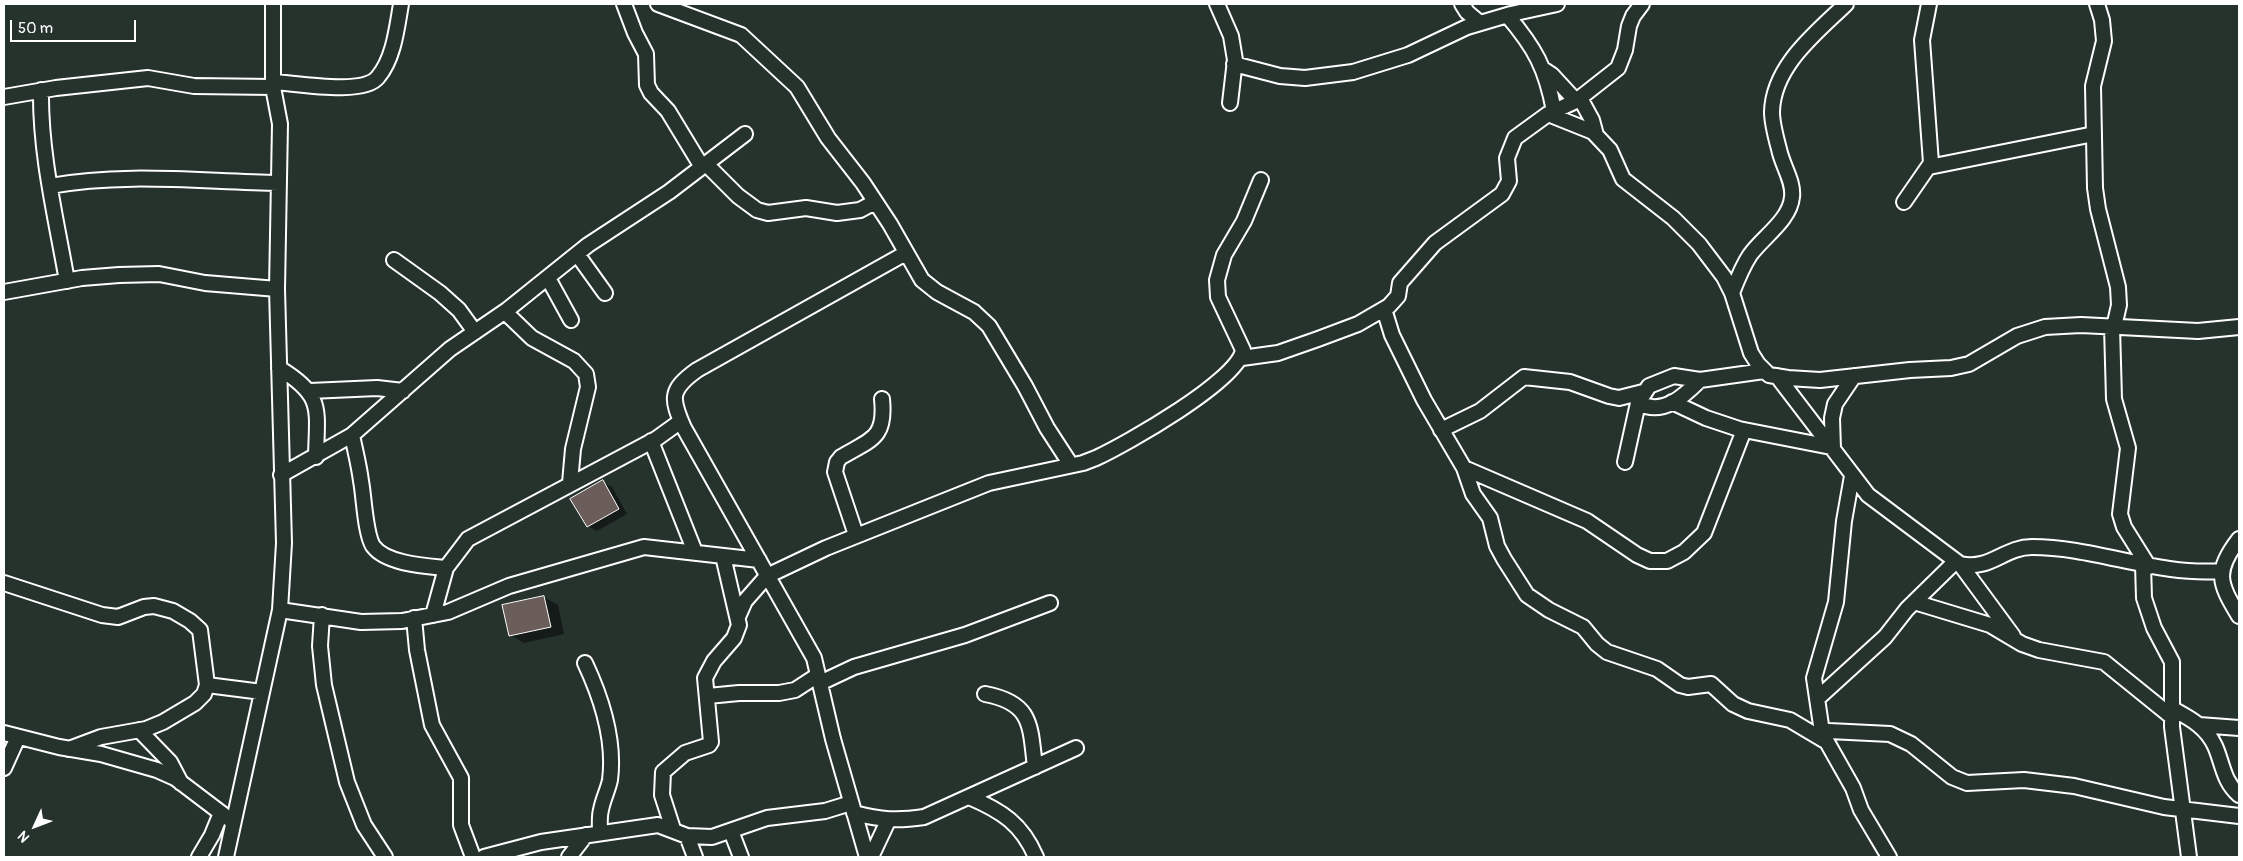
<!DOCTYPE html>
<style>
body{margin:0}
#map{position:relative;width:2243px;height:861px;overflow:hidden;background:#26332d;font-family:Pangolin,sans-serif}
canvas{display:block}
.frame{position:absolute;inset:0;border:5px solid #fff;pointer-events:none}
.north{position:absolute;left:10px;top:801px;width:50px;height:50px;-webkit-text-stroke:4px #26332d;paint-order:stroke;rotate:227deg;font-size:14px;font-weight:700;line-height:20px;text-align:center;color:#fff}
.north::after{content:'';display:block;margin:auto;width:18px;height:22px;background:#fff;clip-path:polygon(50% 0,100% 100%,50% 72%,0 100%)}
.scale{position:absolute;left:10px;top:20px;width:126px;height:22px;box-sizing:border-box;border:2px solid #fff;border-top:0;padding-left:6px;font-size:15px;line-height:18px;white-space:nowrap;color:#fff;-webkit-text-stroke:4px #26332d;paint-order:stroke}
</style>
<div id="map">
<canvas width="2243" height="861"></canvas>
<div class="frame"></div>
<div class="north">N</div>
<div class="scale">50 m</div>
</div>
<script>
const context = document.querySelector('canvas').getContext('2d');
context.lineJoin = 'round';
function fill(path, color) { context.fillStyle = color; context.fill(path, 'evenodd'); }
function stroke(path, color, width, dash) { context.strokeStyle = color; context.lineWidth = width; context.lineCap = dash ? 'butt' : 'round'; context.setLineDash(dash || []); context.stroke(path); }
fill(new Path2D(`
 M603,482L612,487L627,514L597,531L587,526Z
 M544,597L558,605L564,634L524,643L510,635Z`), '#0007');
const building = new Path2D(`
 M603,480L619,509L587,527L570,499Z
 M544,596L551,627L509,636L502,605Z`);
fill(building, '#6b5e5a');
stroke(building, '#fff', 1);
const street = new Path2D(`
 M624,4L635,33L646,54L647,85L651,93L668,111L702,167
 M658,4L741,35L797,87L828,138L863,183L890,224L922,280L937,292L974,312L989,326L1025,386L1047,428L1071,465
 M1217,4L1231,36L1235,60L1230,103
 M1462,4L1467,12L1480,23
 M2097,4L2102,20L2104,41L2093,86L2095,188L2098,209L2118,287L2119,305L2114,327
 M1507,15C1535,48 1546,68 1554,111
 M1234,64L1280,76L1305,78L1353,72L1408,55L1467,27L1511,14L1557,4
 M1543,69L1552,75L1576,101
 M273,82C295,83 364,96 378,77C394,58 397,27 401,4
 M41,90C40,154 56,218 67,281
 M4,97L56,88L148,78L194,86L273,87
 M1580,98L1592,120L1596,135
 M1548,114L1593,132L1610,150L1623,179L1673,218L1699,244L1724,277L1732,293L1751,353L1758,364L1769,375L1788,378L1820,380L1910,370L1951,368L1969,364L2017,336L2045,327L2081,325L2198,331L2239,327
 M706,164L738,196L757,210L768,213L806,208L837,213L860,210L875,202
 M1929,167L2094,134
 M50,186C126,172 203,182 279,183
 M1904,202L1931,163L1922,40L1929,4
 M577,254L605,293
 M394,260L440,293L459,310L475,332
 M548,278L571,320
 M4,292L82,278L119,275L159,274L205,283L277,289
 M1732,293C1737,280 1742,267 1750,255C1763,237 1790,220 1792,197C1794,181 1782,165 1779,149C1776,138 1772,123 1772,112C1773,66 1816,33 1846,4
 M1384,309L1392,335L1424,400L1464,468L1473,494L1490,518L1497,546L1504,559L1527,595L1549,610L1583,627L1597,644L1607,652L1657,669L1680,685L1688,687L1711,684L1733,704L1748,711L1790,720L1827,742L1853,788L1861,810L1889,857
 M505,312L532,338L574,361L586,374L588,387L573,449L570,483
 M2112,327L2114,399L2128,448L2120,514L2124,527L2149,567
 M1242,358L1278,353L1318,339L1358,324L1389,306L1398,296L1400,283L1435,243L1502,194L1509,181L1507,158L1515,138L1548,114L1576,101L1618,68L1625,50L1629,26L1633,16L1642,4
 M279,368C324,396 317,408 316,457
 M1777,376L1868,495L1960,564C1990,571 2004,547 2032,547C2096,547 2156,576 2221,571
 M310,391L377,388L403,391
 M1672,402L1706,418L1739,429L1831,447
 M1638,403C1663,416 1683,397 1700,380
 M1441,430L1480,411L1524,377L1570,382L1609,396L1619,398L1643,392
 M352,435C355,450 359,465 361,481C364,496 365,533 373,546C386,564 426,566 446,568
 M651,441L695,552
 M1833,449L1832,418L1835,404L1854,376
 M1625,462L1638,403L1649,386L1674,376L1700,380L1764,371
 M1464,468L1587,521L1637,555L1650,561H1667L1684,552L1704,533L1744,430
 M281,475L352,435L450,349L507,310L588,245L669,192L745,134
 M856,535L835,472L837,462L841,457C872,439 886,438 882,399
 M2239,539C2214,572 2219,583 2239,616
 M1960,564L2013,636
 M2143,565L2144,598L2154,628L2172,662V727L2189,857
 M4,583L102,615L118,617L144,607L154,606L173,611L190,621L200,630L207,685L204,694L195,703L163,722L146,729L101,737L69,749
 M1914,602L1990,625L2022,644L2039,650L2104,662L2172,717
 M280,610L361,622L402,621L448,612L509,586L644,547L759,560
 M322,615L320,646L324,685L347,782L364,825L385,857
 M433,615L446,568L468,539L656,439L681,421
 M738,617L745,601L767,576L826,548L989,483L1083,463L1096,458C1126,444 1238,381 1243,350L1218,297L1217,280L1224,255L1244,221L1261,180
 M414,618L417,650L432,725L461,778V825L473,857
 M585,663C601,697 615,741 610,780C608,790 603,799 601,810C599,817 600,825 600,833
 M820,683L854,667L965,635L1050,603
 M207,685L262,692
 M985,694C1033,703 1030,726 1035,767
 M708,696L739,693H779L795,690L818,675
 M1818,698L1885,637L1907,609L1956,561
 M2171,708C2189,718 2206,726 2215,746C2223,764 2223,781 2239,795
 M2199,725L2239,728
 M139,730L170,762L181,783
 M1822,732L1814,678L1836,602L1844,521L1852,476
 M4,733L59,747L101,754L157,770L175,778L233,822
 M1814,733L1829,731L1890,734L1911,744L1952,777L1967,783L2024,780L2074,786L2164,807L2239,816
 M4,768L18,737
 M969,797C1002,811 1022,824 1036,857
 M854,813C881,820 897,821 924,817L1076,748
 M673,829L662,795L663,772L685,753L709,745L711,742L705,678L714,661L734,638L739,625L723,556
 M731,831L741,857
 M687,836L695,857
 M199,857L212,835L221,813
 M226,857L280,610L284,543L277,289L280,124L273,87V4
 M484,857L541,842L658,825L687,836L712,837L767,818L825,811L851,803
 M569,857L586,835
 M867,857L833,739L814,658L684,428C671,399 669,390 697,370L906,253
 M871,857L888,821`);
stroke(street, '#fff', 18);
stroke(street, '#26332d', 14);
</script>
